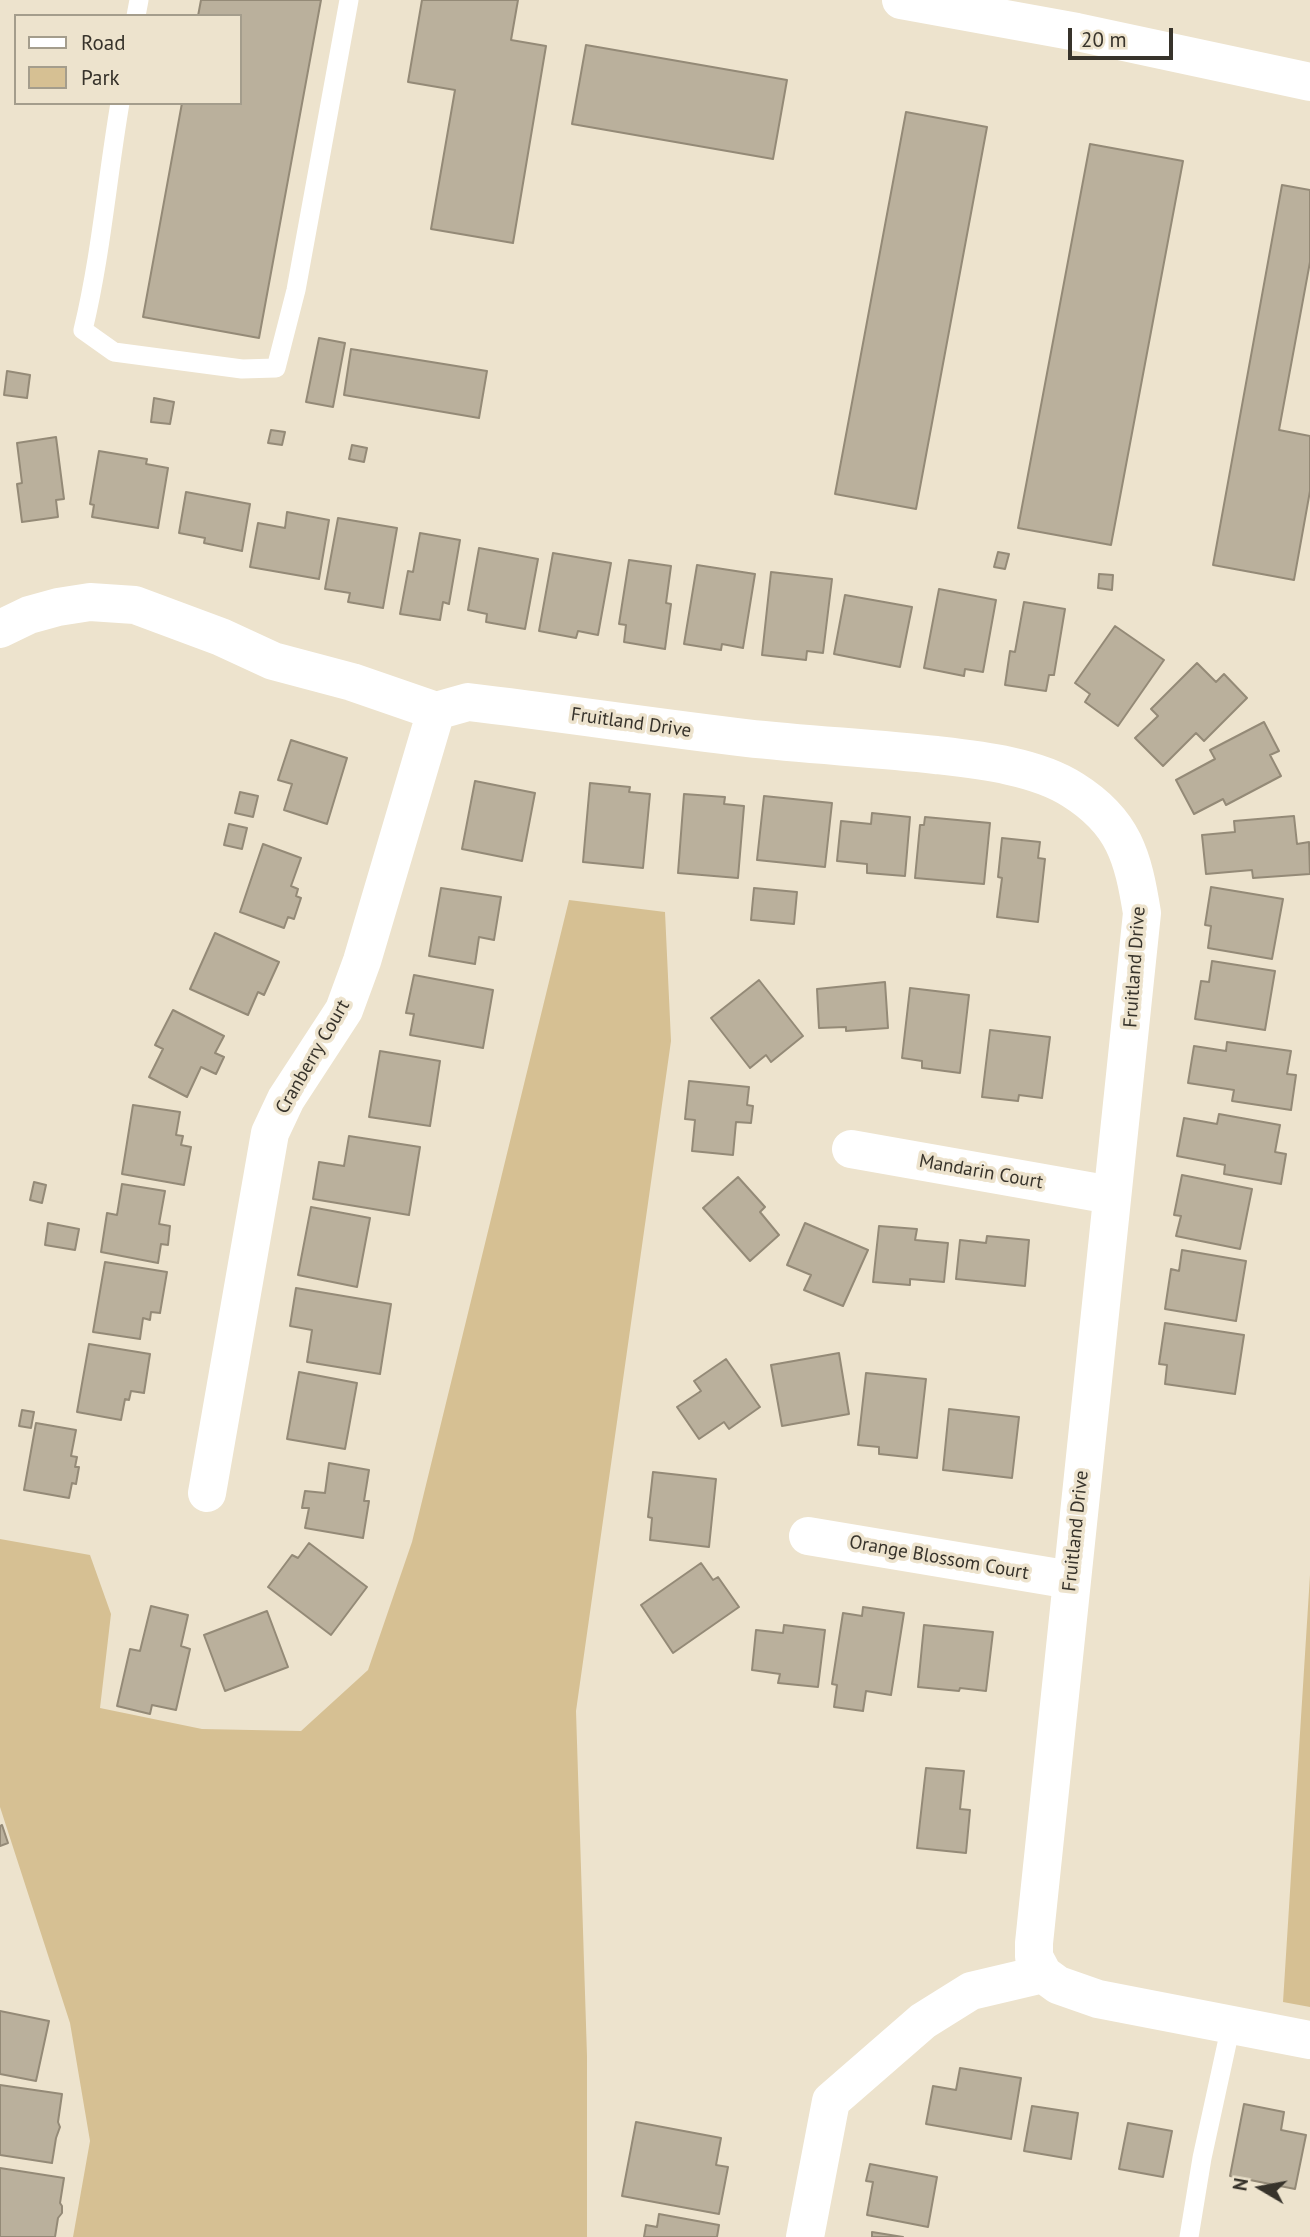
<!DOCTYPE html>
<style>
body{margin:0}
#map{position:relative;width:1310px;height:2237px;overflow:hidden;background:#ede3cd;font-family:"PT Sans",sans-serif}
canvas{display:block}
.legend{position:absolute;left:14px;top:14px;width:228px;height:91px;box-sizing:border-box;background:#ede3cd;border:2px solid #a49d8c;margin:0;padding:9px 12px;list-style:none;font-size:21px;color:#37332b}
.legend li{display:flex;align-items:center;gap:14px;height:35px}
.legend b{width:35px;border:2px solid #a49d8c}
.north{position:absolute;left:1226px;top:2153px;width:70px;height:70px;-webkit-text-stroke:5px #ede3cd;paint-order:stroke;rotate:280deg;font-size:19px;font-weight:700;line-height:28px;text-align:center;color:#37332b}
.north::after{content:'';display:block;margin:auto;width:24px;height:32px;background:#37332b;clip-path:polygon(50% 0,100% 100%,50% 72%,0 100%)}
.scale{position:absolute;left:1068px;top:28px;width:105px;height:32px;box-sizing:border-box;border:4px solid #37332b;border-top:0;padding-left:9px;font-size:21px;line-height:24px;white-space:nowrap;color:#37332b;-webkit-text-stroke:5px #ede3cd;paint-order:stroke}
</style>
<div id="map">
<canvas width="1310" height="2237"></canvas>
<ul class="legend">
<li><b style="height:9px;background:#fff"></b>Road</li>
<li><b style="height:19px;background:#d6c093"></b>Park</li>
</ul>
<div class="north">N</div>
<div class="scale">20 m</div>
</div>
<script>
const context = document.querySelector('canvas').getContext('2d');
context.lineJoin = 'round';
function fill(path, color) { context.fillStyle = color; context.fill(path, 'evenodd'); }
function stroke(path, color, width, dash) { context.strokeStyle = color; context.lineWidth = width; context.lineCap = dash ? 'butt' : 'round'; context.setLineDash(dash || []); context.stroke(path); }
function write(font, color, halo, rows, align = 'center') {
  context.font = font + ' "PT Sans",sans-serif'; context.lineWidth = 7; context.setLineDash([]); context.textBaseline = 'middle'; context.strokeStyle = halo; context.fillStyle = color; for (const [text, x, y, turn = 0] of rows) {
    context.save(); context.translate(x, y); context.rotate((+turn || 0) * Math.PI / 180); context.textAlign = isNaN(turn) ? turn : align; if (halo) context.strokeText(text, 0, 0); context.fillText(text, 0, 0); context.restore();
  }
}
fill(new Path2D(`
 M569,900L665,912L671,1041L576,1711L587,2056V2237H73L90,2141L70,2023L0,1807V1539L90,1555L111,1614L100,1708L202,1729L301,1731L368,1670L412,1542Z
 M1310,1575V2007L1283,2002Z`), '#d6c093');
const building = new Path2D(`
 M201,0H321L259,338L143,317L182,103H240V16H198Z
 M422,0H518L511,40L546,46L513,243L431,229L455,90L408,82Z
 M586,45L787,80L773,159L572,124Z
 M906,112L987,127L916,509L835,494Z
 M1090,144L1183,161L1111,545L1018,528Z
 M1282,185L1310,190V262L1279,430L1310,436V491L1294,580L1213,565Z
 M319,338L345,343L333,407L306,402Z
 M351,349L487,371L479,418L344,395Z
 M7,371L30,375L27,398L4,395Z
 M154,398L174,402L170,424L151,422Z
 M271,430L285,432L282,445L268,443Z
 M56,437L64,499L56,500L58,517L22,522L17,484L22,483L17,443Z
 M352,445L367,448L364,462L349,459Z
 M99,451L147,459L146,464L168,468L158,528L92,517L94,505L90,504Z
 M186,492L250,504L242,551L204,543L205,538L179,533Z
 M287,512L329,520L319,579L250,567L258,523L285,528Z
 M338,518L397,528L383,608L348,602L350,593L325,589Z
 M420,533L460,540L449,604L443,602L440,620L400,614L408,571L413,572Z
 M479,548L538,559L525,629L486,622L487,614L468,610Z
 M998,552L1009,554L1005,569L994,567Z
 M553,553L611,563L598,635L578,631L576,638L539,631Z
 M629,560L671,566L666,603L671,604L665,649L624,642L626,625L619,624Z
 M697,565L755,574L743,648L722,644L721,650L684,644Z
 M771,572L832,579L823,653L807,651L806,660L762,655Z
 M1099,574L1113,575L1112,590L1098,588Z
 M939,589L996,600L983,672L965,669L964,676L924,668Z
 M845,595L912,607L900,667L834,654Z
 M1024,602L1065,609L1054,675H1049L1046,691L1005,685L1010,651L1015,652Z
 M1115,626L1164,660L1118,726L1085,702L1090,694L1075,683Z
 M1197,663L1216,682L1224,674L1247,698L1204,741L1196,733L1163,766L1135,738L1158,716L1151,709Z
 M1264,722L1279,751L1270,755L1281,776L1226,805L1223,799L1194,814L1176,780L1215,759L1210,750Z
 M291,740L347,758L327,824L284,810L292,784L278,780Z
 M475,781L535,793L522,861L462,849Z
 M590,783L630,787L629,792L650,794L643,868L583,862Z
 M240,792L258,796L253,817L235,813Z
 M684,794L725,797L724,804L744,806L738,878L678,873Z
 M764,796L832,803L825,867L757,860Z
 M872,813L910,817L905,876L867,873V864L837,861L841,821L871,824Z
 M1294,816L1297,844L1309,842L1310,874L1253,878L1252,870L1206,874L1202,835L1235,832L1234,821Z
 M925,817L990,823L984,884L915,878L920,825H924Z
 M229,824L247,828L242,849L224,845Z
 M1002,838L1040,842L1038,858L1045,859L1038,922L997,917L1002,878L998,877Z
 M263,844L301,858L291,886L298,889L296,896L301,898L294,919L288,917L284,928L240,912Z
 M1211,887L1283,899L1272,959L1208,948L1211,926L1205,925Z
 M441,888L501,897L494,940L479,937L475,964L429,956Z
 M754,888L797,892L794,924L751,920Z
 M215,933L279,962L264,995L258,992L248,1015L190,989Z
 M1212,961L1275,971L1265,1030L1195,1019L1201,981L1209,982Z
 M414,975L493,990L483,1048L410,1035L414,1014L406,1013Z
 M759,980L803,1036L771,1062L766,1055L750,1068L711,1018Z
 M885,982L888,1028L846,1031V1027L819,1028L817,989Z
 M910,988L969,995L960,1073L922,1068V1061L902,1058Z
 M173,1010L224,1036L215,1053L224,1057L216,1074L201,1067L187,1097L149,1077L163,1049L155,1045Z
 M990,1030L1050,1037L1042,1098L1019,1095L1018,1101L982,1097Z
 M1227,1042L1291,1051L1287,1074L1296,1075L1291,1110L1232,1101L1234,1090L1188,1083L1194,1046L1226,1051Z
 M380,1051L440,1061L430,1126L369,1117Z
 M689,1081L749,1087L747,1105L753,1106L751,1123L736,1122L733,1155L692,1151L695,1120L685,1119Z
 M133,1105L180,1112L176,1135L183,1136L181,1145L191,1147L184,1185L122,1174Z
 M1219,1114L1280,1125L1275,1152L1286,1154L1281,1184L1224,1174L1225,1165L1177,1156L1184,1118L1217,1124Z
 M349,1136L420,1147L409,1215L313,1199L319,1162L344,1166Z
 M1182,1175L1252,1189L1240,1249L1176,1236L1181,1216L1174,1215Z
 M738,1177L765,1207L760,1212L779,1235L750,1261L703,1208Z
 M34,1182L46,1185L42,1203L30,1200Z
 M122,1184L165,1191L159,1224L170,1226L168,1245L161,1244L158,1263L101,1252L107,1213L117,1215Z
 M311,1207L370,1218L357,1287L298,1275Z
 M48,1223L79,1229L75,1250L45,1245Z
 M805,1223L868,1250L843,1306L804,1290L811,1275L787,1265Z
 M879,1226L917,1229L915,1240L948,1243L944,1282L910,1279V1285L873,1282Z
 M987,1236L1029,1240L1025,1286L956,1279L960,1240L986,1243Z
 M1182,1250L1246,1261L1236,1321L1165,1309L1171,1269L1179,1271Z
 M105,1262L167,1272L160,1313L151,1312L150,1320L143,1318L140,1339L93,1332Z
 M296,1288L391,1304L380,1374L307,1362L312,1330L290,1326Z
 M1165,1323L1244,1335L1235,1394L1165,1384L1167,1365L1159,1364Z
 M89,1344L150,1354L144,1393L131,1391L129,1400L125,1399L121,1420L77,1412Z
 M839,1353L849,1414L782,1426L771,1365Z
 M726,1359L760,1407L729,1429L724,1422L699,1439L677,1407L701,1391L694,1381Z
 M299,1372L357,1383L345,1449L287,1439Z
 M866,1373L926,1379L917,1458L879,1454V1447L858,1445Z
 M949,1409L1019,1417L1012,1478L943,1470Z
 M22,1410L34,1412L31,1428L19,1426Z
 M36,1423L76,1430L71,1456L77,1457L75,1467H79L76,1484L72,1483L69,1498L24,1490Z
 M329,1463L369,1470L364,1501H369L363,1538L305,1528L309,1508H302L305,1491L325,1493Z
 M653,1472L716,1479L709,1547L650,1540L652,1518L648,1517Z
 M309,1543L367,1587L331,1635L268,1587L292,1555L298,1558Z
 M701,1563L713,1580L718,1577L739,1607L673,1653L641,1605Z
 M151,1606L188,1615L181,1646L190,1649L176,1710L152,1705L150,1714L117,1706L130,1649L140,1651Z
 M863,1607L904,1613L891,1695L866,1691L863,1711L834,1707L837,1685L832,1684L843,1613L862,1616Z
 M267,1611L288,1667L225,1691L204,1635Z
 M784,1625L825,1630L818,1687L778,1683L780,1674L752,1670L756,1630L783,1633Z
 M924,1625L993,1632L986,1691L960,1688L959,1691L918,1687Z
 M926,1768L964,1771L960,1809L970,1810L966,1853L917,1848Z
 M2,1825L8,1843L0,1846V1826Z
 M0,2011L49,2021L36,2081L0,2074Z
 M960,2068L1021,2078L1011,2139L926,2124L933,2086L956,2090Z
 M0,2085L62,2094L58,2122L60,2127L56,2138L52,2163L0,2155Z
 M1244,2104L1284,2112L1281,2130L1306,2135L1295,2189L1230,2176Z
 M1032,2106L1078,2113L1071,2159L1024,2151Z
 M636,2122L721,2138L716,2165L728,2167L719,2214L622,2196Z
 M1128,2123L1172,2131L1163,2177L1119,2169Z
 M870,2164L937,2177L928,2227L867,2215L873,2182L866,2181Z
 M0,2168L64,2178L60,2203L62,2206V2213L58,2218L55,2237H0Z
 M659,2214L719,2225L717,2237H644L646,2225L657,2227Z
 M872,2232L903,2237H872Z`);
fill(building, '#bab09c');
stroke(building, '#948a77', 2);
stroke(new Path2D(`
 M136,16L139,0
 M120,103C107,179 101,256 83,330L114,352L242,369L276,368L296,290L349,0
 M1189,2237L1202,2158L1231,2025`), '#fff', 19);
stroke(new Path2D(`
 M901,0L1077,32L1310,82
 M0,629L29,615L58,607L90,602L135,605L221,637L273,661L352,682L436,711L468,702C561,713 653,727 746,738C809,745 873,748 936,755C979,760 1036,766 1073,790C1124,822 1133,857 1142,913L1034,1943V1957L1043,1974L1058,1985L1098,1999L1310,2040
 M851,1149L1111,1195
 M207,1493L270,1133L286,1099L344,1010L362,961L436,711
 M808,1536L1071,1580
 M805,2237L831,2101L923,2021L971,1991L1043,1974`), '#fff', 38);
write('19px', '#37332b', '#ede3cd', [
 ["Fruitland Drive",631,723,8],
 ["Fruitland Drive",1135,967,-86],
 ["Cranberry Court",313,1057,-60],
 ["Mandarin Court",981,1172,10],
 ["Fruitland Drive",1076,1531,-84],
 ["Orange Blossom Court",939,1558,10]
]);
</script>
